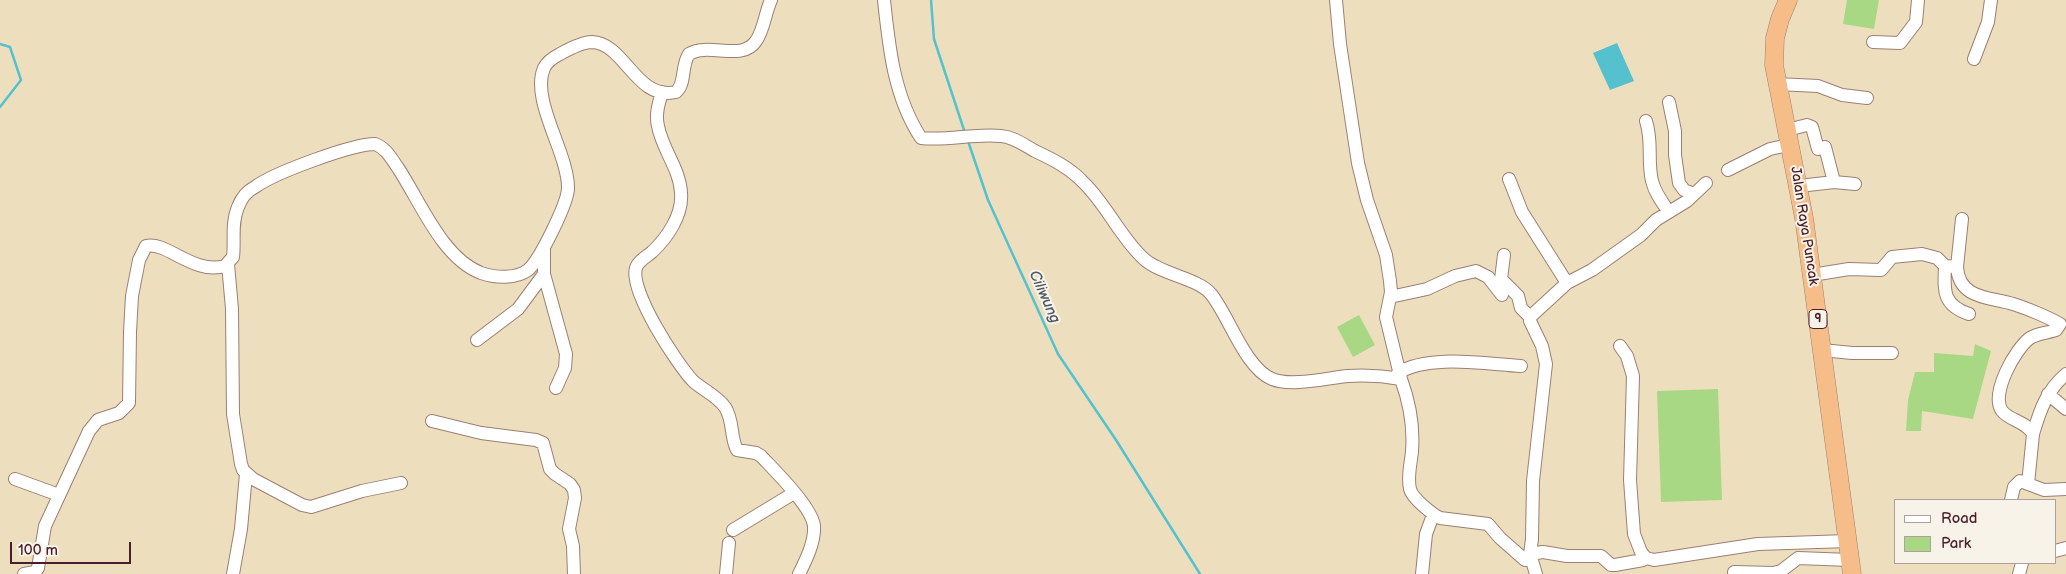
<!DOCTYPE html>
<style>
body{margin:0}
#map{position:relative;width:2066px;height:574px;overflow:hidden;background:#eddfbd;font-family:"Balsamiq Sans",sans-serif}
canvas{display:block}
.legend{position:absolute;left:1894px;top:499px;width:162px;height:65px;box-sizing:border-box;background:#f7f3e8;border:1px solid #b29e9c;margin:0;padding:6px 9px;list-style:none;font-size:15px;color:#4a1f2b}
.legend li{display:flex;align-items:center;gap:10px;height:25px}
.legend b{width:25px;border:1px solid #b29e9c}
.scale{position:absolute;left:10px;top:542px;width:121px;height:22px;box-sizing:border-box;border:2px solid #4a1f2b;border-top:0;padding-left:6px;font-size:15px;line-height:18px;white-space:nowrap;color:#4a1f2b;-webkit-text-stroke:4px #f7f3e8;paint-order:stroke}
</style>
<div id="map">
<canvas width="2066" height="574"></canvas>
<ul class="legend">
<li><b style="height:6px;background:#fff"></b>Road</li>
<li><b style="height:14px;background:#a9d885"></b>Park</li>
</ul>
<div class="scale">100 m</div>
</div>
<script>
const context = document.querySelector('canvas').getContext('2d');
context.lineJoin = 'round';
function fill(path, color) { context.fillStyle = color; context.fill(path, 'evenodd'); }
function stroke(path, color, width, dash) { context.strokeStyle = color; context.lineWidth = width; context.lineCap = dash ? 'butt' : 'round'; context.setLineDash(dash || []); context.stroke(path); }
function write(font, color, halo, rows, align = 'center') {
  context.font = font + ' "Balsamiq Sans",sans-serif'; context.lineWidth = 4; context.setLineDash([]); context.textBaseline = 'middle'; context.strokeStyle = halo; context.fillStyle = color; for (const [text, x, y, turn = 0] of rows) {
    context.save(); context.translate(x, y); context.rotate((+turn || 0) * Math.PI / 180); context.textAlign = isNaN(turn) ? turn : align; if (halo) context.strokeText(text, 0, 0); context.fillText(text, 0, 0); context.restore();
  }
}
fill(new Path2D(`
 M1847,0H1879L1874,29L1843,24Z
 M1359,315L1375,345L1353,357L1337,327Z
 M1975,344L1991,351L1973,419L1922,411L1921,431H1906L1908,400L1915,372H1934V353L1973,356Z
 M1718,389L1722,500L1661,502L1657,391Z`), '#a9d885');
fill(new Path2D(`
 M1617,43L1634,81L1610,90L1593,53Z`), '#55c1ce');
stroke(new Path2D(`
 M931,0L934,39L965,133
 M0,44L10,47L21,80L0,107
 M968,141L988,200L1058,354L1116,440L1200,574`), '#55c1ce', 2.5);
const minor = new Path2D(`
 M884,0C889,48 894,97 921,138C948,141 975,133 1001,136C1014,137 1024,145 1035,151C1052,159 1070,168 1083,182C1107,205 1120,237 1144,259C1162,275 1198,278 1211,294C1229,316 1245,368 1272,379C1291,387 1327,378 1348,376C1364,375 1384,376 1401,379C1409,401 1414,426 1412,451C1411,463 1407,477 1410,489C1412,498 1432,514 1440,518L1488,524L1500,538L1525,560L1530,554L1536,574
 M1336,0L1340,44L1358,163L1367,200L1386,255L1390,281L1391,292L1386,317L1401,379
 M1873,42L1900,43L1916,22L1918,0
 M1974,59L1988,22L1991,0
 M1777,84L1818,86L1842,95L1867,98
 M662,92C659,103 655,114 658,126C662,149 680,169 681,193C683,215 667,238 652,252C646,257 638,261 636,268C629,291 677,364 693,381C703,390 717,396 725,407C734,421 730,437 737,450L756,453L761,456C775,471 812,507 814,526C815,542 806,560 799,574
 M1669,102L1675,131V155L1679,183L1684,190L1694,194
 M1646,121C1653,143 1647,160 1652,181C1655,193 1662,202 1669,212
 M1787,130L1807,125L1812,127L1818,149L1825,147L1834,182
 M1728,170L1770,149L1784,146
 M1509,179L1522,212L1567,283
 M1799,186L1834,182L1855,184
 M544,248V274L566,354L565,368L556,388
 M1504,255L1501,279L1518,296L1521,308L1530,317V321L1542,346L1546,364L1533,481L1532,539L1530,554L1543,552L1567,556H1601L1611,565H1615L1643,560L1646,558
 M228,264L232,309L233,414L241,464L243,470L253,479L302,505L311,507L362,491L401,483
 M1945,266C1944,290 1942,305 1969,314
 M1957,267L1962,219
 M1812,275L1849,269L1881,270L1892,257L1922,254L1937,258L1945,266L1957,267C1959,299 1989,297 2013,304C2026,308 2048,317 2060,324L2056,330C2048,333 2038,333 2030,338C2015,349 1990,394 2002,411C2010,421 2026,421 2033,434L2028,484
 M1390,297L1427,289L1455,276L1476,271L1488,277L1502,295
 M1530,317L1567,283L1592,270L1641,235L1656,220L1687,201L1706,183
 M477,340L518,309L544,274
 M1620,346L1627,356L1633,376L1630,480L1634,534L1641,552L1646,558L1654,560L1758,544L1848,541
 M1822,350L1852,353H1892
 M1398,373C1429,354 1485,364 1521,366
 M2048,394L2066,409
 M432,421L481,433L536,440L543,443L550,469L555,474L570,484L574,490L575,498L569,529L573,546L574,574
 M2033,434C2040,410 2047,390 2066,374
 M15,479L59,495
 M2011,500L2014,487L2020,481L2044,490L2066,489
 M733,530L794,493
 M2055,551L2066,548
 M1734,572L1773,573L1781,571L1798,558L1850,560
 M24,574L35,572L38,568L45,526L89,431L98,420L119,413L129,403L130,332L132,296L139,260L146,246C167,241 193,275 225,266L233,257C235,241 231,223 238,207C241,199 247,191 255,187C274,173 352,144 375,144C386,148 391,158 398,168C420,201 442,258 481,273C495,278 516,279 528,270C540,260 567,204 568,189C569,154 530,100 544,68C547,62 554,57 560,54C569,49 582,42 592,42C625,43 636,101 676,92C686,84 681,65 689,54C709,42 742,62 756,41C764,30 765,13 771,0
 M233,574L241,529L246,474
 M726,574L729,543
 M1422,574L1426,534L1433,515
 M2019,574L2022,563`);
const highway = new Path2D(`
 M1788,0L1780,19L1775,38L1774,65L1804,218L1852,574`);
stroke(minor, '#9c7f74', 14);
stroke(highway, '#9c7f74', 19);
stroke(minor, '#fff', 12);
stroke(highway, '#f7bd88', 18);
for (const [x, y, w] of [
 [1818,319,18]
]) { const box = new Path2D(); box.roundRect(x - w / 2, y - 9.5, w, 19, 4); context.fillStyle = '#f7f3e8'; context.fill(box); stroke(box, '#4a1f2b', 1); }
write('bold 12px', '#4a1f2b', null, [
 ["9",1818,319]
]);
write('14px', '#4a1f2b', '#f7f3e8', [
 ["Jalan Raya Puncak",1804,226,81]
]);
write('italic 15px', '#4e5864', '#f7f3e8', [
 ["Ciliwung",1044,297,66]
]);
</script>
